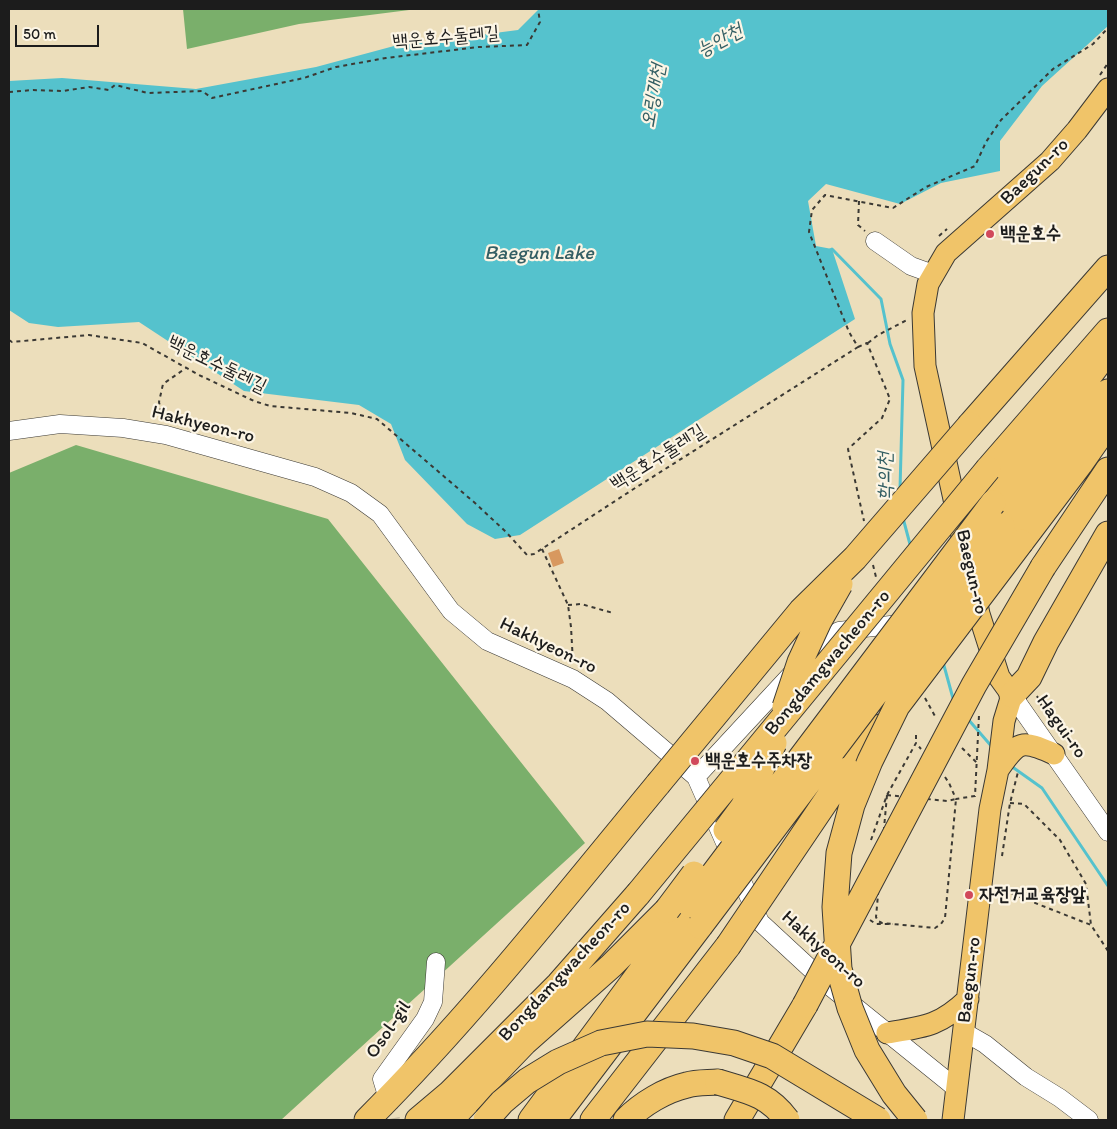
<!DOCTYPE html>
<meta charset="utf-8">
<style>
body{margin:0}
#map{position:relative;width:1117px;height:1129px;overflow:hidden;background:#ecdebb;font-family:Itim,sans-serif}
canvas{display:block}
.frame{position:absolute;inset:0;border:10px solid #1c1c1c;pointer-events:none}
.scale{position:absolute;left:15px;top:25px;width:84px;height:22px;box-sizing:border-box;border:2px solid #1c1c1c;border-top:0;padding-left:6px;font-size:15px;line-height:18px;white-space:nowrap;color:#1c1c1c;-webkit-text-stroke:4px #fcf5e5;paint-order:stroke}
</style>
<div id="map">
<canvas width="1117" height="1129"></canvas>
<div class="frame"></div>
<div class="scale">50 m</div>
</div>
<script>
const context = document.querySelector('canvas').getContext('2d');
context.lineJoin = 'round';
function fill(path, color) { context.fillStyle = color; context.fill(path, 'evenodd'); }
function stroke(path, color, width, dash) { context.strokeStyle = color; context.lineWidth = width; context.lineCap = dash ? 'butt' : 'round'; context.setLineDash(dash || []); context.stroke(path); }
function write(font, color, halo, rows, align = 'center') {
  context.font = font + ' Itim,"Poor Story",sans-serif'; context.lineWidth = 4.5; context.setLineDash([]); context.textBaseline = 'middle'; context.strokeStyle = halo; context.fillStyle = color; for (const [text, x, y, turn = 0] of rows) {
    context.save(); context.translate(x, y); context.rotate((+turn || 0) * Math.PI / 180); context.textAlign = isNaN(turn) ? turn : align; if (halo) context.strokeText(text, 0, 0); context.fillText(text, 0, 0); context.restore();
  }
}
fill(new Path2D(`
 M183,9H417L299,24L187,49Z
 M76,445L328,519L585,843L281,1120H9V473Z`), '#7aaf6b');
fill(new Path2D(`
 M539,9H1108V26L1042,86L1000,141V171L941,183L900,204L826,184L808,201L816,246L832,249L855,319L520,535L495,539L467,524L405,460L391,424L359,405L244,391L139,322L58,327L29,323L9,310V81L62,78L196,89L316,67L394,46L518,30Z`), '#55c2cd');
stroke(new Path2D(`
 M830,250L832,249L881,299L890,344L903,380L900,489
 M903,518L911,548
 M943,662L954,702
 M967,718L993,748
 M1011,766L1042,788L1108,886`), '#55c2cd', 3);
fill(new Path2D(`
 M559,549L564,563L553,567L548,553Z`), '#d8985f');
stroke(new Path2D(`
 M386,1092L391,1120`), '#c2b79b', 18, [18, 9]);
const minor = new Path2D(`
 M875,241L911,266L933,274
 M9,431L60,424L123,428L166,435L315,477L351,493L380,514L451,611L487,641L573,679L607,701L696,777L760,922L827,984L957,1089
 M1012,695L1108,832
 M696,777L822,641L839,631L908,623
 M964,1032L985,1044L1026,1077L1060,1098L1089,1120
 M386,1092L382,1079L425,1019L433,1002L436,962`);
const major = new Path2D(`
 M966,554L925,366L923,313L928,284L946,253L1050,161L1077,130L1108,89
 M998,770C1018,741 1021,739 1054,754
 M887,1033C924,1027 940,1026 968,999
 M953,1120L990,809L998,770L1004,721L1012,695L999,677L979,614L974,589`);
const highway = new Path2D(`
 M970,425L1108,268
 M988,469L1108,331
 M993,503L1108,351
 M1002,526L1108,392
 M1021,542L1080,464L1108,424
 M1043,567L1108,470
 M1012,695L1029,677L1046,642L1108,534
 M847,770L881,727
 M367,1120C472,1015 564,898 658,784
 M418,1120L450,1093L559,984L638,894
 M450,1120L524,1043L611,966L667,910
 M531,1120L690,905
 M553,1120L700,926
 M593,1120L728,946
 M626,1120C642,1104 665,1090 687,1085C697,1082 708,1083 718,1082
 M737,1120L805,1005`);
stroke(minor, '#3b3934', 19);
stroke(major, '#3b3934', 23);
stroke(highway, '#3b3934', 27);
stroke(new Path2D(`
 M1100,75L1108,63
 M9,92L33,90L63,91L89,87L109,90L115,85L148,93L202,91L212,98L304,78L336,67L386,58L479,47L527,45L540,22L538,9
 M859,201L858,225L865,231
 M939,236L947,229
 M9,340L12,342L89,335L142,343L199,375L254,401L270,406L351,413L377,419L475,503L506,532L527,555L534,554L632,490L858,347L849,332L809,232L812,210L825,195L893,208L926,187L975,166L986,142L1001,120L1053,69L1093,44L1108,28
 M868,343L878,335L907,320
 M858,347L867,343L890,399L882,418L848,449L864,521
 M163,420L159,402L163,384L186,368
 M542,549L568,605L571,627L573,663
 M873,565L876,577
 M568,605L581,604L613,613
 M1037,696L1047,717
 M925,698L936,718
 M916,735V743
 M962,748L978,764
 M945,777L949,783L956,799L975,796L979,715
 M887,795L947,801L956,799L945,918L941,924L935,928L882,923L878,921L876,917Z
 M1010,803L1024,804L1060,840L1086,884L1091,925
 M871,840L887,795L916,743L921,749
 M1002,856L1010,803L1018,772
 M997,888L1091,925L1108,951
 M870,920L876,924H893`), '#3b3934', 2, [4, 4]);
stroke(minor, '#fff', 18);
stroke(major, '#f0c469', 21);
stroke(highway, '#f0c469', 25);
const highwayBridge = new Path2D(`
 M785,707L800,662L819,621L840,584
 M658,784L801,611L855,558L970,425
 M726,830L743,807L774,743
 M638,894L988,469
 M690,905L993,503
 M667,910L694,874
 M700,926L1002,526
 M728,946L847,770
 M805,1005L974,685L1043,567
 M718,1082C748,1091 768,1094 787,1120
 M486,1120L502,1102L527,1081L558,1062L601,1043L647,1034L693,1036L734,1043L772,1056L878,1120
 M915,1120L894,1094L867,1050L850,1008L839,969L835,907L839,853L852,805L870,761L897,706L1021,542`);
stroke(highwayBridge, '#3b3934', 27, []);
stroke(highwayBridge, '#f0c469', 25);
for (const [x, y, r, color] of [
 [990,234,5,"#d1495b"],
 [695,761,5,"#d1495b"],
 [969,895,5,"#d1495b"]
]) { const dot = new Path2D(); dot.arc(x, y, r, 0, 2 * Math.PI); context.fillStyle = color; context.fill(dot); stroke(dot, '#fcf5e5', 2); }
write('19px', '#1c1c1c', '#fcf5e5', [
 ["백운호수둘레길",446,38,-5],
 ["Baegun-ro",1035,172,-44],
 ["백운호수둘레길",217,365,26],
 ["Hakhyeon-ro",203,425,14],
 ["백운호수둘레길",658,458,-32],
 ["Baegun-ro",971,572,77],
 ["Hakhyeon-ro",548,646,26],
 ["Bongdamgwacheon-ro",828,663,-50],
 ["Hagui-ro",1061,727,55],
 ["Hakhyeon-ro",823,950,42],
 ["Bongdamgwacheon-ro",565,972,-47],
 ["Baegun-ro",970,980,-83],
 ["Osol-gil",389,1030,-56]
]);
write('bold 19px', '#1c1c1c', '#fcf5e5', [
 ["백운호수",1000,234],
 ["백운호수주차장",705,761],
 ["자전거교육장앞",979,895]
], 'left');
write('italic 20px', '#335e63', '#fcf5e5', [
 ["능안천",720,41,-28],
 ["오링개천",654,96,-80],
 ["Baegun Lake",539,254],
 ["학의천",886,476,-90]
]);
</script>
